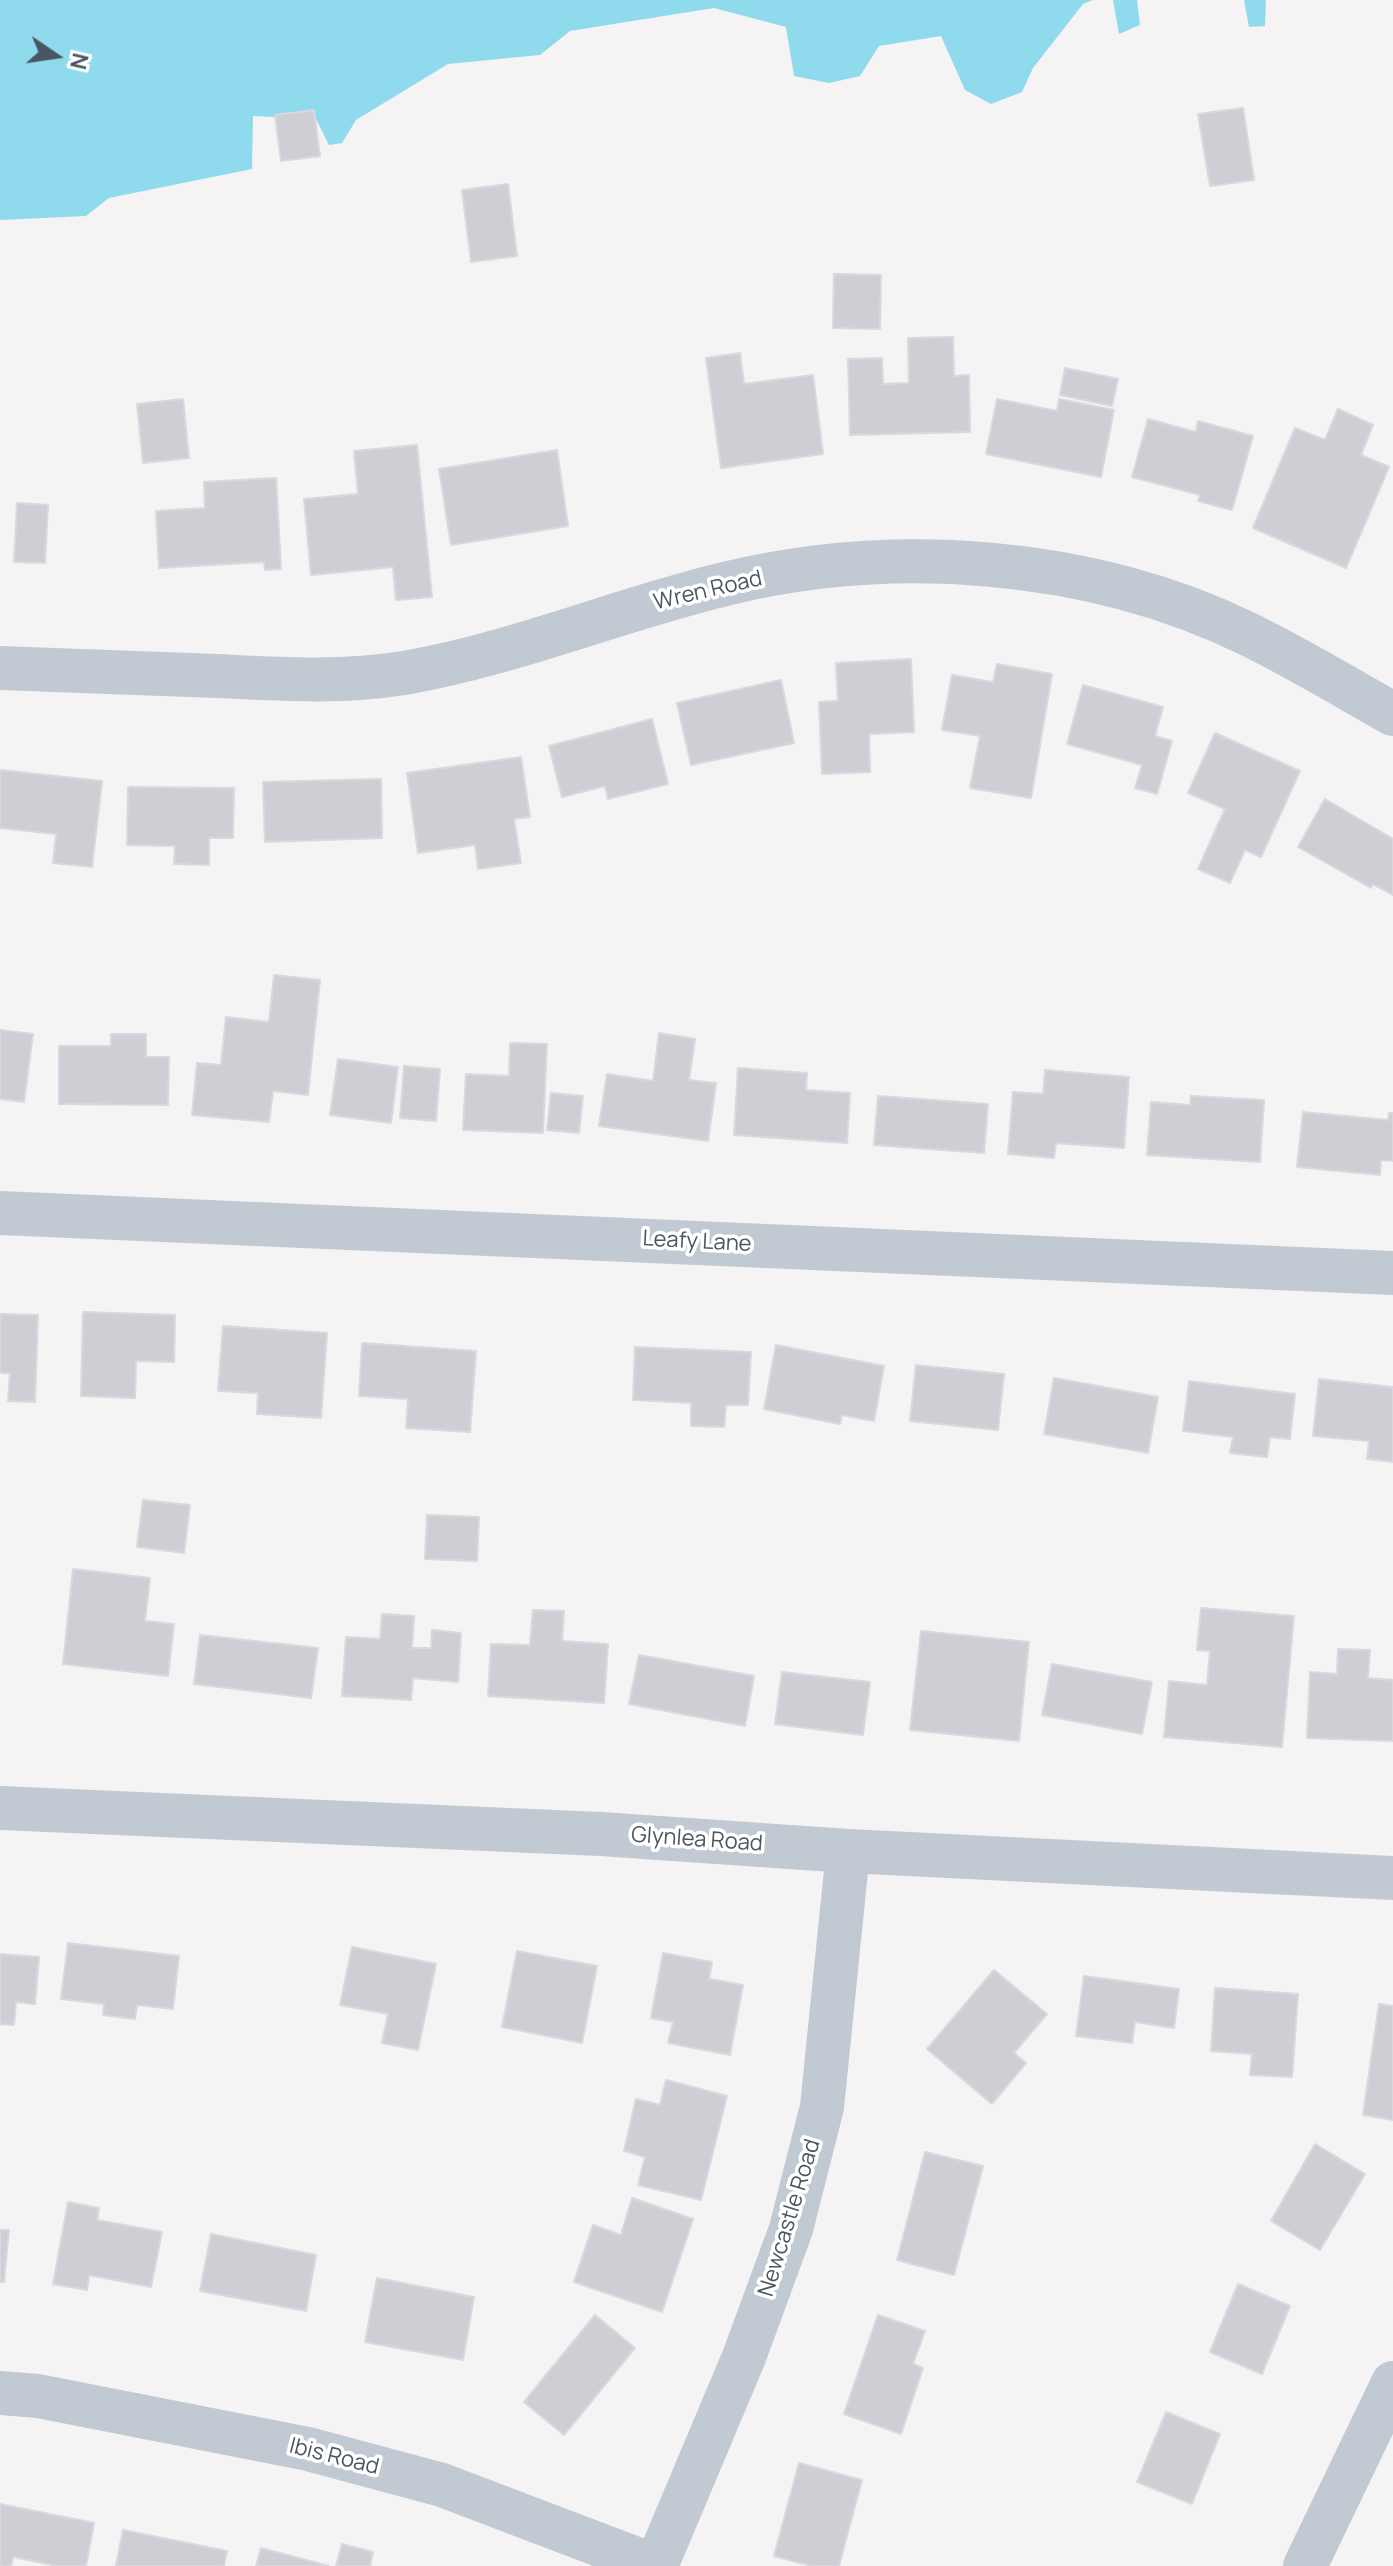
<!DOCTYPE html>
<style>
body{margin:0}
#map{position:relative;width:1393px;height:2566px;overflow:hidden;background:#f5f3f3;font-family:Manrope,sans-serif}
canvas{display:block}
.north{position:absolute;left:16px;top:16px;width:80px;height:80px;-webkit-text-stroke:6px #fff;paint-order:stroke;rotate:103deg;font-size:22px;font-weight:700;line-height:32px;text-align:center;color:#4a5661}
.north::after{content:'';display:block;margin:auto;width:28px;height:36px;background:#4a5661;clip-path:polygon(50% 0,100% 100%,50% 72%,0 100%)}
</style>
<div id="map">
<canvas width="1393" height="2566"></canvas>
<div class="north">N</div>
</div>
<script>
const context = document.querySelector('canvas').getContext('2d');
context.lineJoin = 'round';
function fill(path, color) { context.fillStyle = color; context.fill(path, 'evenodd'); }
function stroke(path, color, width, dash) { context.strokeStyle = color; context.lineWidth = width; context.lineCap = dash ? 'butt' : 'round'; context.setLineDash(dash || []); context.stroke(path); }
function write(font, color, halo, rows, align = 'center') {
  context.font = font + ' Manrope,sans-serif'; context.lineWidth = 7; context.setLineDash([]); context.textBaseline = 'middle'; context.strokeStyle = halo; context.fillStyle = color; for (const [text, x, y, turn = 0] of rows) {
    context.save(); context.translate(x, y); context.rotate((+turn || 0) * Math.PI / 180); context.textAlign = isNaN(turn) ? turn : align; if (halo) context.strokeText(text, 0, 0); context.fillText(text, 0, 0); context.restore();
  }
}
fill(new Path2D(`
 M0,0H1093L1083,4L1033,68L1022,92L991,104L965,90L941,36L879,46L860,76L829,83L794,76L786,27L714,8L570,31L540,55L448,64L356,120L342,143L329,145L316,119L253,116L252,169L109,198L86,216L0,220Z
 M1113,0H1137L1140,25L1119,34Z
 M1244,0H1266L1265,26L1249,27Z`), '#90daee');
const building = new Path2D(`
 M1243,108L1254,180L1210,186L1198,114Z
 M314,110L320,156L281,161L275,115Z
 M508,184L517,256L471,262L462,190Z
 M834,274L881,275L880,329L833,328Z
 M953,337L954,376L969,375L970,432L850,435L848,359L882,358L883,384L909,383L908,338Z
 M740,353L744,384L813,375L823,454L721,468L706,358Z
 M1065,368L1118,379L1112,406L1060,395Z
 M183,399L189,458L143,463L137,404Z
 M997,399L1057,411L1059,399L1114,410L1101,477L986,454Z
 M1338,409L1373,425L1361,455L1389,467L1346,568L1253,528L1295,428L1325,440Z
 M1148,419L1196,432L1198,421L1253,436L1232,510L1198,501L1200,495L1132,477Z
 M417,445L432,597L396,600L393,567L311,575L304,499L358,494L354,451Z
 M557,450L568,526L451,545L439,469Z
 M276,478L281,569L265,570L264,562L159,568L156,511L205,508L204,482Z
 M17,503L48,505L45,563L14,562Z
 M911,659L914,732L869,734L870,772L822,774L819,702L838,701L836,663Z
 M997,664L1052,674L1031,798L970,788L980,736L942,730L952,675L993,682Z
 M781,680L794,743L691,765L677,703Z
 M1083,685L1163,707L1155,736L1172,741L1157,794L1135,788L1142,765L1067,744Z
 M652,719L668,784L608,799L605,786L562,797L549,746Z
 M1215,733L1300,771L1261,857L1245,850L1230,883L1198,869L1225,809L1188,793Z
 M521,757L530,817L514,819L521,863L478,869L475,845L418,853L407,773Z
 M0,770L102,781L92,867L53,863L56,834L0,828Z
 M381,779L382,838L265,842L263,782Z
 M128,787L234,788L233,838H209V865L174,864L175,846L127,845Z
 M1325,799L1393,839V895L1373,884L1371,888L1298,847Z
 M274,975L320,980L308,1095L273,1091L269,1122L192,1115L197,1063L221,1065L226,1017L269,1022Z
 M0,1030L33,1034L24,1102L0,1099Z
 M659,1033L695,1039L689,1080L716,1083L708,1141L599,1126L607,1074L653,1081Z
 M111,1034H146V1057H169L168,1105L59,1104V1046H111Z
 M510,1043L547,1044L543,1133L463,1130L466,1074L509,1076Z
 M338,1059L398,1067L391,1123L330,1115Z
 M404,1066L440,1069L436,1121L400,1118Z
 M738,1068L807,1073L806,1090L850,1093L847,1143L734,1135Z
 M1045,1070L1129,1077L1124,1148L1056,1143L1054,1158L1008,1154L1013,1092L1043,1094Z
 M551,1093L583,1096L579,1133L547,1130Z
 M878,1096L988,1104L984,1153L874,1145Z
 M1191,1096L1264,1100L1260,1162L1147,1155L1151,1102L1190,1105Z
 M1303,1112L1388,1120L1389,1113H1393V1161L1381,1160L1380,1175L1297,1167Z
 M83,1312L175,1315L174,1362L136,1361L135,1398L81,1396Z
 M0,1314L38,1315L35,1402L8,1401L10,1373H0Z
 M223,1326L327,1333L321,1418L257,1414L258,1393L218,1391Z
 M362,1343L476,1351L470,1432L406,1428L408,1399L359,1396Z
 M776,1345L884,1366L874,1421L842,1415L840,1424L764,1409Z
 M635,1347L751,1352L748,1405H726L724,1427L691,1426V1403L633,1400Z
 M916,1365L1004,1374L998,1430L910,1421Z
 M1054,1378L1158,1397L1148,1453L1044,1434Z
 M1319,1379L1393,1387V1462L1367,1459L1369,1441L1313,1436Z
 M1189,1381L1295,1394L1290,1439L1270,1437L1267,1457L1230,1453L1233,1437L1183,1431Z
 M143,1500L190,1505L184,1553L137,1547Z
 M427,1515L479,1517L477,1561L425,1559Z
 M73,1569L150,1578L145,1621L174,1624L168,1676L63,1664Z
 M1201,1608L1294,1616L1282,1747L1164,1737L1169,1681L1207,1685L1210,1651L1197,1650Z
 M533,1610L564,1611L562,1641L608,1644L604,1703L488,1696L491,1644L530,1645Z
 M382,1614L414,1616L412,1648H431L432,1630L461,1633L458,1682L413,1678L411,1700L342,1696L346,1637L380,1639Z
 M921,1631L1029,1642L1019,1741L910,1730Z
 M200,1635L318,1648L311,1698L194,1684Z
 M1338,1649L1370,1650L1368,1678L1393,1680V1741L1307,1738L1310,1672L1337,1674Z
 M639,1655L754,1676L745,1726L629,1704Z
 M1052,1664L1152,1682L1142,1734L1042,1715Z
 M782,1672L870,1682L863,1735L775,1724Z
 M68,1943L179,1956L173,2009L137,2005L135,2019L103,2015L104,2004L61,1999Z
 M352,1947L436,1964L418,2050L382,2043L388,2014L340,2005Z
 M517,1951L597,1966L582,2043L502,2027Z
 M663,1953L712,1962L709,1979L743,1985L730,2055L668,2043L673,2022L651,2018Z
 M0,1954L39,1957L35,2004L16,2002L14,2025L0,2024Z
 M994,1970L1047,2014L1014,2053L1026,2063L992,2104L927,2049Z
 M1084,1976L1179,1989L1174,2028L1135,2022L1132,2043L1076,2036Z
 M1215,1988L1298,1994L1292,2077L1250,2075L1252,2054L1211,2051Z
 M1379,2004L1393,2006V2120L1363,2115Z
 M666,2080L727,2096L701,2200L638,2185L645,2157L624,2151L636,2099L660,2105Z
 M1315,2144L1365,2174L1320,2250L1271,2221Z
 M925,2152L983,2166L954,2275L897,2260Z
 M632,2198L693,2219L662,2312L574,2282L593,2225L621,2235Z
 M68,2202L99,2208L97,2220L162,2232L151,2287L89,2275L87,2290L53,2284Z
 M0,2230H9L4,2282H0Z
 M211,2234L316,2255L306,2311L200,2291Z
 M377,2278L474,2297L463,2360L365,2342Z
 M1238,2284L1290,2306L1262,2374L1210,2352Z
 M595,2315L635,2348L564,2435L524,2402Z
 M878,2315L925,2331L913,2364L923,2368L901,2434L844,2414Z
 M1166,2412L1220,2434L1192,2504L1137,2482Z
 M799,2463L862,2480L839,2566H811L774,2556Z
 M0,2504L94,2523L86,2566H57L13,2557L11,2566H0Z
 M123,2530L227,2551L224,2566H116Z
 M342,2544L373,2552L370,2566H336Z
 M261,2548L329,2566H256Z`);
fill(building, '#cdcfd5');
stroke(building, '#d7d9de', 2);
stroke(new Path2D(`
 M0,668C72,671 145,673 217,676C280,679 342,683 404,673C514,654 617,610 725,584C894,543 1090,557 1248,634C1297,658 1345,687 1393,714
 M0,1213L1393,1273
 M0,1808L601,1834L848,1851L1393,1878
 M0,2393L38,2396L308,2449L442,2485L655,2566
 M656,2566L744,2357L791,2229L822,2107L848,1851`), '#c1cad2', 44);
stroke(new Path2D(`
 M1305,2566L1393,2383`), '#c1cad2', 44);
write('22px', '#4a5661', '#fff', [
 ["Wren Road",708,591,-13],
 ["Leafy Lane",697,1242,3],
 ["Glynlea Road",697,1840,4],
 ["Newcastle Road",790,2218,-73],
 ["Ibis Road",334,2457,14]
]);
</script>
